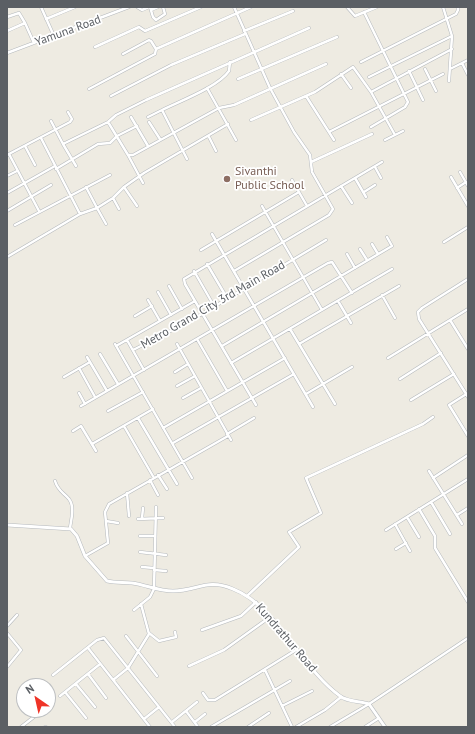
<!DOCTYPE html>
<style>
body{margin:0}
#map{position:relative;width:475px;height:734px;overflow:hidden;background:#eeebe2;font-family:"PT Sans",sans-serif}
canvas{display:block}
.frame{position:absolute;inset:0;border:8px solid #5b5f64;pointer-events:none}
.north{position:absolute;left:16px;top:678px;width:40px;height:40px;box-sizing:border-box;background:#fff;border:1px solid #bdbfc1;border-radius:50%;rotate:326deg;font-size:11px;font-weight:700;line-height:16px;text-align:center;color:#5b5f64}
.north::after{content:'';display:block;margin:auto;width:14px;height:18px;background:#ef3427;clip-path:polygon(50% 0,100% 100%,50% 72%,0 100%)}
</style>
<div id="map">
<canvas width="475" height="734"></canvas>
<div class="frame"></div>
<div class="north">N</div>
</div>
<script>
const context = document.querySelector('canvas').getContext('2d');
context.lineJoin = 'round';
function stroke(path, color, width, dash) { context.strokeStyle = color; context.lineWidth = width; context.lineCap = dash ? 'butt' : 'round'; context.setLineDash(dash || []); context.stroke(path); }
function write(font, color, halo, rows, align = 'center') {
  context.font = font + ' "PT Sans",sans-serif'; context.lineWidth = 3.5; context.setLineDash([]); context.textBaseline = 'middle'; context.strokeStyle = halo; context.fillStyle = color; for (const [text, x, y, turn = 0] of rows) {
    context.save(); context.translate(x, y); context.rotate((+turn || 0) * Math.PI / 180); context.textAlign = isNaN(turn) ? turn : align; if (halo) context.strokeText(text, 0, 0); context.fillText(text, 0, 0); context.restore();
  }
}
const minor = new Path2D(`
 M41,7L54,36
 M137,7L142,10L149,7
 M150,7L153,17L156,20L165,14L163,7
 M234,7L270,88L294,132L310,155L312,172L333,209L329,215L234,271
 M347,7L355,16L377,7
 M443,7L452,36L449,81
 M151,10L158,7
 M364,12L408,102L405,107L371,127
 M7,17L19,13L25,23
 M46,19L75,7
 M7,31L25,23L34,43
 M244,31L293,11
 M95,47L139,27L145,31L201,7
 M7,53L129,7
 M123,54L149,40L151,41L156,49L251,7
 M361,62L456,14L458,10V7
 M462,63L468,75
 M425,69L436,91
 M450,69L468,60
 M409,71L423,100
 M341,74L351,88
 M369,77L452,36
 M238,79L337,37
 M207,88L236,140
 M89,89L155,54L156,49
 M371,92L452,49
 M111,96L171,65L245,34
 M306,96L334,140
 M131,117L148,146
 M148,117L162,110
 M251,120L315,92L353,67L371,92L395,135L385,140
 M51,121L63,144L108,122L116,115L146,100L309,28
 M108,122L128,155H133L219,108L234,105L326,64
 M149,122L160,139
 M329,132L443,74
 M395,135L403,131
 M209,137L216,151
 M41,138L80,214
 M63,144L76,166
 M25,146L35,165
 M9,154L39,211
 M7,155L70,122L72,119L68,112
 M128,155L143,183
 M187,159L162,110C180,101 218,87 229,71L230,62
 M311,162L372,134
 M375,167L381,178
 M56,169L98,144L110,143L117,136L137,126
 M460,172L468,186
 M7,176L17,171
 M451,177L468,206
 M355,178L366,197
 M292,180L307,206
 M341,186L352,203
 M86,187L97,208L113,198L124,187
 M457,188L466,182
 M364,192L375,185
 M7,193L55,166
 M113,198L119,209
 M137,206L124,187L144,173L228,124
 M262,206L322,310
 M7,211L51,185
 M15,225L110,175
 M212,234L313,407
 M444,242L468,227
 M372,244L378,254
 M360,249L367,260
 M201,250L299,192
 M347,254L355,268
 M7,257L80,214L97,208L106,224
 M207,264L227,298
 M194,271L214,306
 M468,279L422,308L418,312L419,319L468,397
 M169,286L182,309
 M158,292L171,315
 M382,295L395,318
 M148,300L160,321
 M338,301L351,323
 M135,316L152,306
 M450,320L468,349
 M290,329L335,404
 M197,339L227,391
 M127,340L144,370
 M115,344L192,478
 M177,344L231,440
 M299,344L399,286
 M116,346L195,301
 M222,346L392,246L387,237
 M133,350L190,321L326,240
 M100,354L118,384
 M87,357L107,391
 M388,358L468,309
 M231,363L392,269
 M79,368L95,397
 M175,372L188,364
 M64,377L90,362
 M400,379L441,353
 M177,386L195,376
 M79,393L85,404
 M468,393L449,405L468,436
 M306,394L352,367
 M183,398L201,388
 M411,400L454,374
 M256,405L185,284L184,279L382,162
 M81,406L328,263L332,262L352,293
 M108,411L143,392
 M138,418L177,484
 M124,426L154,478
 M163,428L285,358
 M73,431L81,426L96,451
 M227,434L254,418
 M173,443L294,374
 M92,444L153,409
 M429,471L462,524
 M158,475L167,489
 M433,478L468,455
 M150,480L158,495
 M55,481C58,491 63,492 69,499C75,507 71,520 70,528
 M127,493L129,516
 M431,502L450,534
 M419,509L435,536V548L468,602
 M457,515L468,508
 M407,517L419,537
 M142,518L143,508
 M138,519L163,518
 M106,521L118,523
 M395,524L410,551
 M386,530L468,479
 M140,536H155
 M396,549L406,543
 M140,552L166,555
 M85,556L108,543L105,512L109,504L228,436
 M142,567L154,568
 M154,570L166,571
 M247,596L299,547L289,532L321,513L306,478L423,424L433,417
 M134,610L150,597L154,589L156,507
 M7,626L17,615
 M202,630L241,616L256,602
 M7,633L21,650L7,667
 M149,633L159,641L176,637L175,632
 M126,636L157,676
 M88,648L150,727
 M189,666L224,650L270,617
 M265,670L292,727
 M88,674L106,698
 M53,675L97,640L104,638L175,727
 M113,680L128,668L149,634L141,604
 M76,684L95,707
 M65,692L86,718
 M203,693L208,700H215L296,650
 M60,696L100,664
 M282,706L312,691
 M186,711L198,727
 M144,719L159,707
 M172,722L197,702
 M195,722L205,714
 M21,727L39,713
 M45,727H46
 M211,727L290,681
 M248,727L269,713
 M296,727L325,710L341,697
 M330,727L369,704L468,638
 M365,727L379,718`);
const tertiary = new Path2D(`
 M7,525L71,529L77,536L85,556L107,581C116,583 124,582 132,583C146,585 159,591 173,591C197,591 207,578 233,589C277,606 301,668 340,696C347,702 360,701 369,704L385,727`);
stroke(minor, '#b5b9bd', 3.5);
stroke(tertiary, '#b5b9bd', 4);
stroke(minor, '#fff', 2.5);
stroke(tertiary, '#fff', 3);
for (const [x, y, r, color] of [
 [227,179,4,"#8d6e63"]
]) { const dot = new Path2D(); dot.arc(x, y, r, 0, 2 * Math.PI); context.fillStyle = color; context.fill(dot); stroke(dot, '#fff', 1.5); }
write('12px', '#5b5f64', '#fff', [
 ["Yamuna Road",68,31,-20],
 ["Metro Grand City 3rd Main Road",213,305,-30],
 ["Kundrathur Road",286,638,49]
]);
write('12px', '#785e54', '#fff', [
 ["Sivanthi",235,172],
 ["Public School",235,186]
], 'left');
</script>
